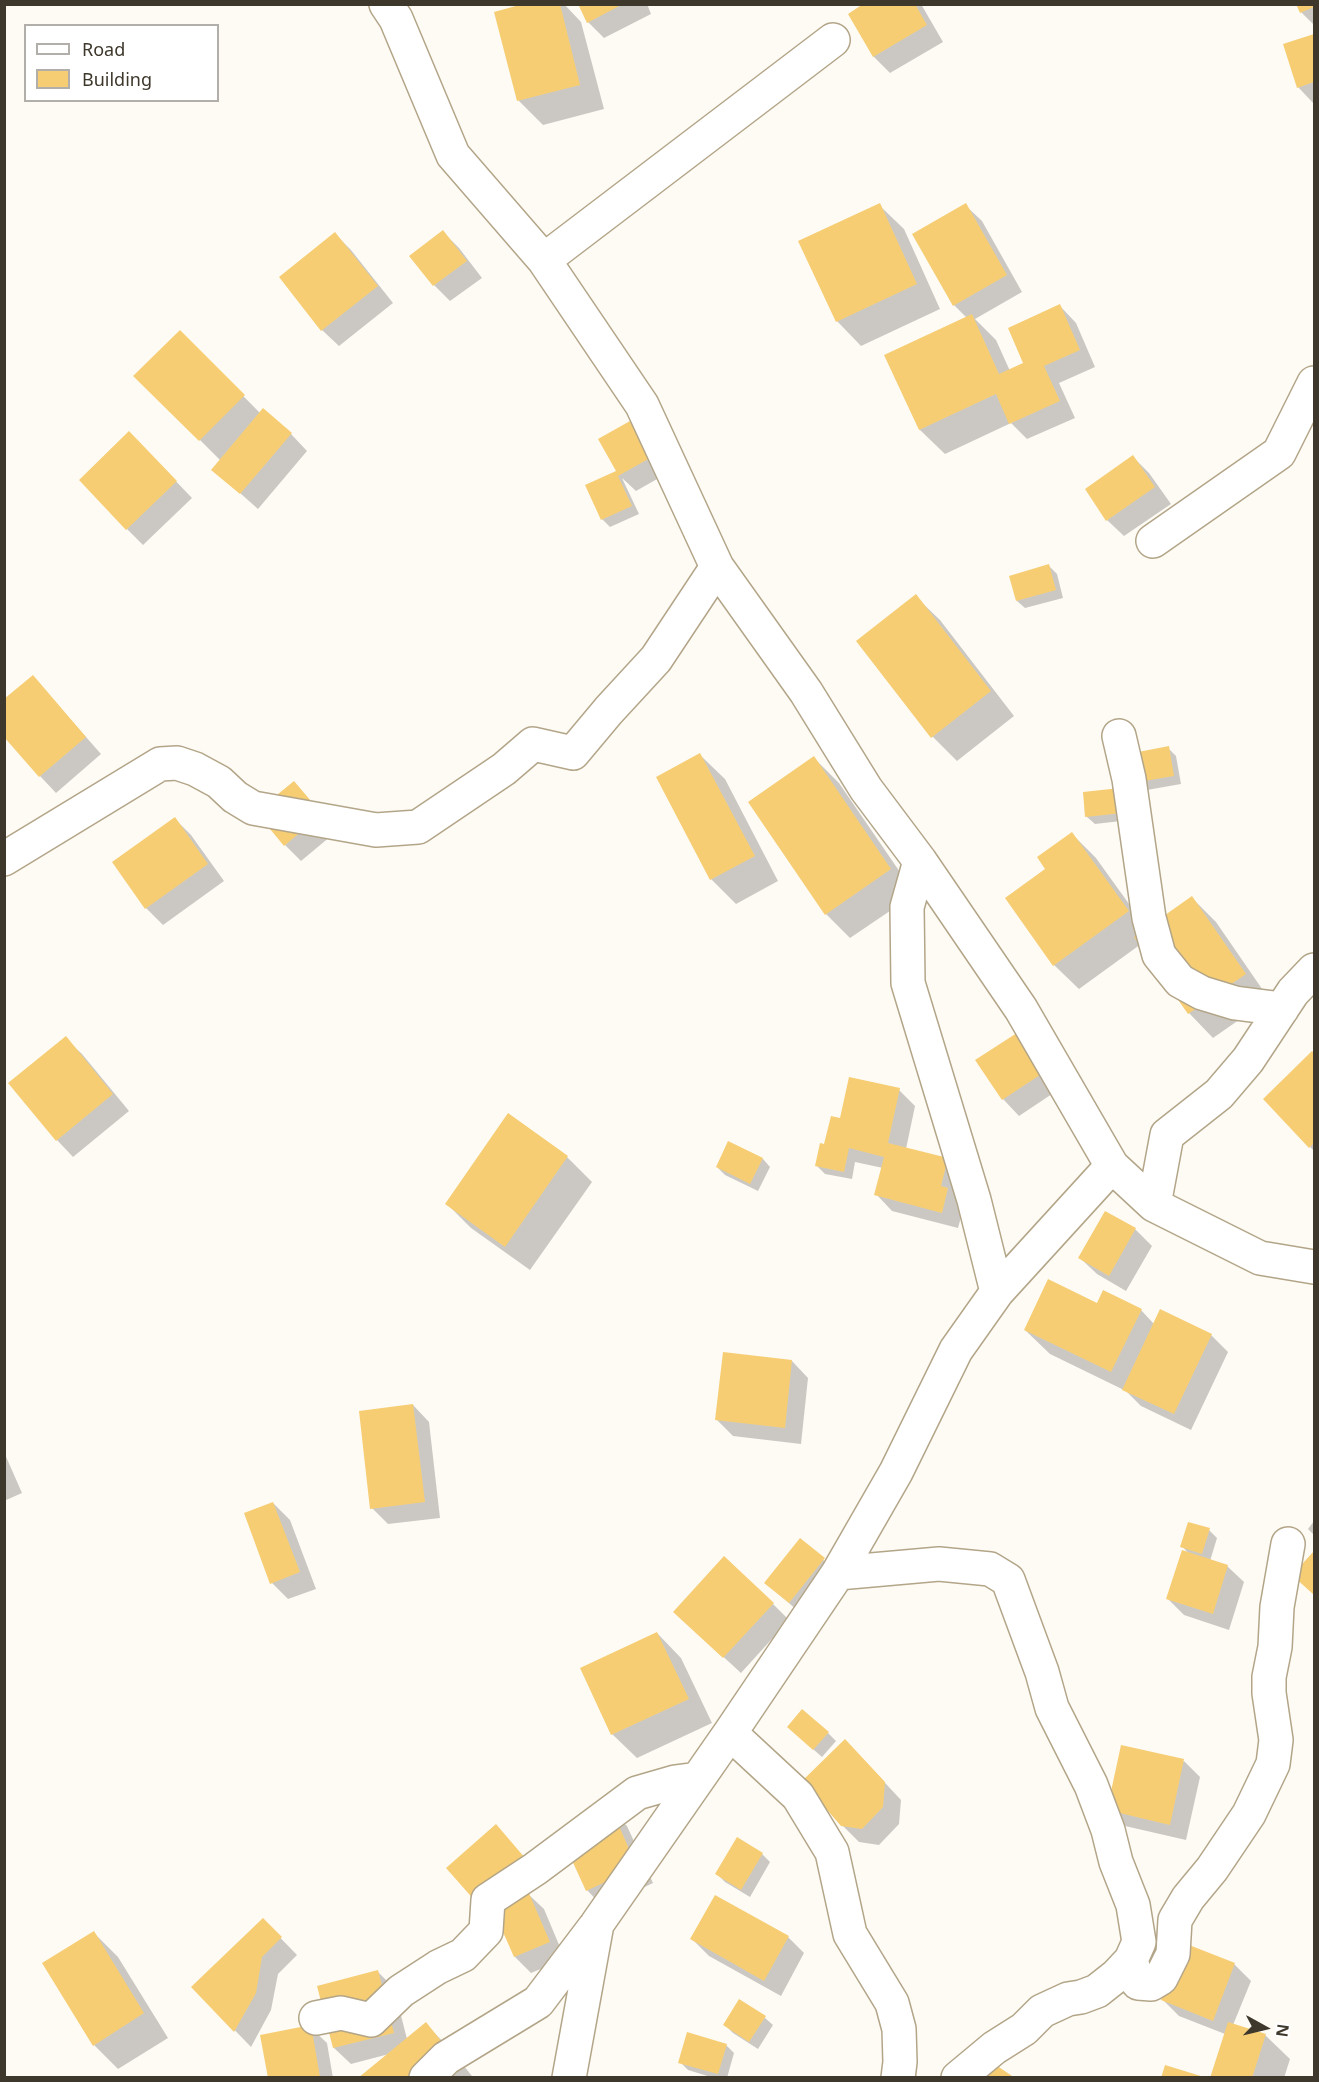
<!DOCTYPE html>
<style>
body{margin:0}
#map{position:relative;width:1319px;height:2082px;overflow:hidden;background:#fefbf5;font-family:"Noto Sans",sans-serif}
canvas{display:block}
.frame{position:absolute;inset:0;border:6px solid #3e382c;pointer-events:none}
.legend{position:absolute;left:24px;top:24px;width:195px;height:78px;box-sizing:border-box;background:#fff;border:2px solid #b2afab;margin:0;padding:8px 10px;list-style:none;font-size:18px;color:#3e382c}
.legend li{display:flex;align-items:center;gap:12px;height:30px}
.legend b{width:30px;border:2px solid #b2afab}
.north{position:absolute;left:1235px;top:1998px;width:60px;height:60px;-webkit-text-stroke:4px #fff;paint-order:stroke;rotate:98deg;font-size:16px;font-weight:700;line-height:24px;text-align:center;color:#3e382c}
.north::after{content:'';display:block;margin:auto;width:21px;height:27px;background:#3e382c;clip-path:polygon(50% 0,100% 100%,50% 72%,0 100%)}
</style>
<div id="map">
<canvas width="1319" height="2082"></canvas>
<div class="frame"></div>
<ul class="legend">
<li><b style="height:8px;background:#fff"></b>Road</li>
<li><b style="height:16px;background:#f6cd72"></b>Building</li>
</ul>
<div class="north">N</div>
</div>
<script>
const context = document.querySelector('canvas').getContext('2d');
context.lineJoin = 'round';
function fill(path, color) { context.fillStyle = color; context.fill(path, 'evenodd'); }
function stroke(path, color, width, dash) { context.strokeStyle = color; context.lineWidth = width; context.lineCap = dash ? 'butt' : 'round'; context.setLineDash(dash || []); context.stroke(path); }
fill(new Path2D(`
 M529,4H564L581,22L604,109L543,125L519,101L496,13Z
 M579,4H647L651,14L604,38L588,22Z
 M866,4H921L943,42L890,73L874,57L850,14Z
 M1298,4H1314V25L1301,12Z
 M1314,35V104L1298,87L1284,45Z
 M879,205L904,229L940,309L861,346L837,321Z
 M965,205L982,221L1022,292L975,319L996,340L1010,371L1025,364L1060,306L1076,323L1095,367L1059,383L1075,418L1027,439L1011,423L945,454L920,430L886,356L967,318L954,305Z
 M443,232L459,248L482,278L450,301L434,285Z
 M335,234L351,250L393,303L339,346L322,330Z
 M180,332L260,413L291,434L307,451L258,509L213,469L221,461L136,376Z
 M630,423L646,439L666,474L636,491L622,478L639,514L610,527L602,519L618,471Z
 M145,449L192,498L143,545L127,529Z
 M1133,457L1149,473L1171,504L1124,536L1107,520Z
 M1049,566L1057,574L1063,598L1025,608L1017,601Z
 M915,596L940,620L1014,716L957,761L933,737L858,641Z
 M33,677L101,754L56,793L40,776Z
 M1168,748L1176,756L1181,784L1147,790L1139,782Z
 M700,755L725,779L778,881L736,904L711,879L658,777Z
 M814,758L839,783L915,894L850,938L826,914Z
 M294,783L337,831L301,861L285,845Z
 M1085,793L1130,820L1095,824L1087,817Z
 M175,819L191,835L224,881L163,925L146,908L114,863Z
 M1072,834L1096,858L1147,929L1192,898L1216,922L1269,999L1213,1038L1189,1013L1141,944L1079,989L1054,965L1047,869Z
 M65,1038L82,1054L129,1111L73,1157L57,1140L10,1083Z
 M1036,1049L1061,1088L1019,1116L1003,1099Z
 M1312,1053L1314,1055V1151L1265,1099Z
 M899,1090L915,1106L906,1149L947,1160L964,1206L958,1228L892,1211L876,1194L883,1168L855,1162L852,1179L825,1174L817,1166L830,1146L841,1120Z
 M509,1116L567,1157L592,1182L530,1270L471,1228L447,1204Z
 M729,1143L763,1159L770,1167L758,1191L725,1175L717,1167Z
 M1135,1229L1152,1246L1126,1291L1097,1274L1080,1258Z
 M1098,1305L1141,1310L1154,1324L1211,1335L1228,1352L1191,1430L1141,1406L1126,1391L1050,1354L1025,1330Z
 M792,1361L808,1378L801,1444L733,1436L717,1420Z
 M413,1405L429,1422L440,1518L388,1524L372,1508Z
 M4,1452L22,1493L4,1501Z
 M273,1503L290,1520L316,1589L288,1599L272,1583Z
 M1314,1521V1535L1308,1529Z
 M1209,1530L1217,1538L1210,1561L1227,1566L1244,1582L1229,1630L1184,1615L1168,1599L1189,1554L1182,1546Z
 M801,1540L841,1576L806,1618L766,1583Z
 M1314,1553V1594L1294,1575Z
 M773,1604L789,1620L741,1673L692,1628Z
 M657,1633L681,1658L712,1723L637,1758L612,1734Z
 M828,1733L836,1741L822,1757L797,1735Z
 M861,1757L901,1800L899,1824L879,1845L859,1842L842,1825Z
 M1184,1761L1200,1777L1186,1840L1125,1826L1108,1810Z
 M610,1810L627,1826L653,1883L603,1907L587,1890Z
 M496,1826L540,1875L527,1893L544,1909L565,1959L531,1973L515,1957L497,1914Z
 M762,1854L770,1862L750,1897L725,1882L717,1874Z
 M263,1920L297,1955L278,1974L271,2010L251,2047L193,1987Z
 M94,1933L118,1957L168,2038L118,2069L94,2045Z
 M1149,1935L1170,1943L1146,1969Z
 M788,1937L804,1953L781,1996L709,1956L692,1939Z
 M1234,1964L1251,1981L1233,2025L1265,2035L1290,2059L1284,2078H1212L1225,2034L1179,2016L1163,2000Z
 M378,1972L394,1988L407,2039L426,2024L450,2049L472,2076L470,2078H360L389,2054L351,2064L334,2048Z
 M765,2018L773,2025L758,2049L733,2033L725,2025Z
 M310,2027L327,2043L333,2078H269Z
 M726,2045L734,2053L727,2078H714L688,2070L680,2062Z`), '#0003');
fill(new Path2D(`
 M523,4H560L580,85L517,101L494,12Z
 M578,4H623L587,23Z
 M863,4H915L927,25L873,57L848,14Z
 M1296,4H1314V7L1300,13Z
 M1314,34V82L1297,88L1283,44Z
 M880,203L917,284L836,322L798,241Z
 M966,203L1007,275L953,306L912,234Z
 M443,230L467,261L433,286L409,256Z
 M335,232L378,286L321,331L279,277Z
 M1060,304L1080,350L1044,366L1060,401L1009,424L996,394L919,430L884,355L972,314L999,374L1023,363L1008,328Z
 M180,330L245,395L199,441L133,376Z
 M263,408L292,433L240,494L211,470Z
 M630,421L650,458L618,476L632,506L601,520L585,485L616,471L598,439Z
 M129,431L177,481L126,530L79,480Z
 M1133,455L1155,487L1106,521L1085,489Z
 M1049,564L1056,590L1016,601L1009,576Z
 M916,594L991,691L931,738L856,641Z
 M33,675L86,737L39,777L4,737V699Z
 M1169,746L1174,776L1138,782L1133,753Z
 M700,753L755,856L710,880L656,777Z
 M814,756L891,869L825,915L748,802Z
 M294,781L322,814L284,846L256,812Z
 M1120,788L1123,813L1085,817L1083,792Z
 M175,817L208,864L145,909L112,862Z
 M1072,832L1129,911L1053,966L1005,898L1045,869L1037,857Z
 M1192,896L1246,974L1188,1014L1134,937Z
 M1020,1031L1046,1071L1002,1100L975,1060Z
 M66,1036L113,1094L56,1141L8,1083Z
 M1312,1051L1314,1053V1143L1309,1148L1263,1099Z
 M849,1077L900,1088L888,1143L948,1158L941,1186L948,1188L942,1213L874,1195L884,1157L849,1148L844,1172L815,1166L820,1143L824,1144L831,1116L840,1118Z
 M508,1113L568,1156L505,1247L445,1204Z
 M728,1141L763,1158L750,1184L716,1167Z
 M1105,1211L1136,1228L1109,1276L1078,1258Z
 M1048,1279L1097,1303L1103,1290L1142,1309L1111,1372L1024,1330Z
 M1160,1309L1212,1334L1174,1414L1122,1390Z
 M723,1352L792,1360L785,1428L715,1420Z
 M413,1404L425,1502L370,1509L359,1411Z
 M273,1502L300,1572L270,1584L244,1513Z
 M1188,1522L1210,1528L1202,1554L1180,1547Z
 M800,1538L825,1558L789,1603L764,1583Z
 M1182,1550L1228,1565L1213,1614L1166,1599Z
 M1314,1551V1595L1292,1575Z
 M724,1556L774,1603L723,1658L673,1612Z
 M657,1632L689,1699L611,1735L580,1668Z
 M802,1709L829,1732L813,1750L787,1727Z
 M845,1739L885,1782L883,1807L862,1829L841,1826L802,1781Z
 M1121,1745L1184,1759L1170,1825L1107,1810Z
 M611,1808L637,1867L586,1891L559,1832Z
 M496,1824L525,1858L476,1902L446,1868Z
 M737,1837L763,1853L741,1890L715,1874Z
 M528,1891L550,1942L514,1957L492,1907Z
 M715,1895L789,1936L764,1981L690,1939Z
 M263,1918L282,1937L262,1957L256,1993L234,2032L191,1987Z
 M94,1931L144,2013L93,2046L42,1963Z
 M1184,1943L1235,1963L1213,2021L1161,2000Z
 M378,1970L394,2033L333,2048L317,1986Z
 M739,1999L766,2016L749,2042L723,2025Z
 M426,2022L449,2051L416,2078H358Z
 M1228,2022L1266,2034L1252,2078H1210Z
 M311,2025L320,2077L268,2078L260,2035Z
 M687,2032L727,2044L718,2074L678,2063Z
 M987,2059L1015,2078H975Z
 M1165,2065L1204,2077V2078H1161Z`), '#f6cd72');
const minor = new Path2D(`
 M386,4L396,19L453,155L544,260L642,405L717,567L806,692L866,789L920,861L1021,1009L1112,1166L1154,1205L1260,1258L1314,1267
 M544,260L833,40
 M1153,541L1279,453L1314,383
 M1119,736L1129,779L1149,918L1159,955L1180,981L1202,993L1235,1003L1282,1009
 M4,859L160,764L177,763L195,769L219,782L235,797L253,808L376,830L418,827L504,769L533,744L573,753L609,710L656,659L717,567
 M920,861L907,907L908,983L974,1200L997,1292L1112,1166
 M1154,1205L1167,1135L1219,1094L1248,1060L1293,992L1314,970
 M838,1573L939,1564L990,1569L1008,1580L1042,1672L1052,1708L1091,1785L1108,1830L1116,1862L1133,1905L1139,1942L1131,1960L1116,1976L1097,1991L1081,1997L1068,1999L1042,2011L1024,2029L994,2048L958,2078
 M730,1733L798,1796L832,1852L850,1934L892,2003L899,2029L900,2062L898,2078
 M1131,1960L1138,1983L1151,1984L1161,1978L1173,1954L1175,1920L1188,1898L1212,1869L1249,1814L1273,1764L1276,1740L1269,1693V1677L1275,1647L1277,1607L1288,1544
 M316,2018L341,2013L371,2020L401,1991L438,1967L463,1955L486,1931L488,1900L535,1869L637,1793L675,1782L698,1779
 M426,2078L446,2058L538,2002L594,1928
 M569,2078L597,1924L730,1733L838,1573L896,1472L956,1350L997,1292`);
stroke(minor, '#b3a588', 36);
stroke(minor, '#fff', 33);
</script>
